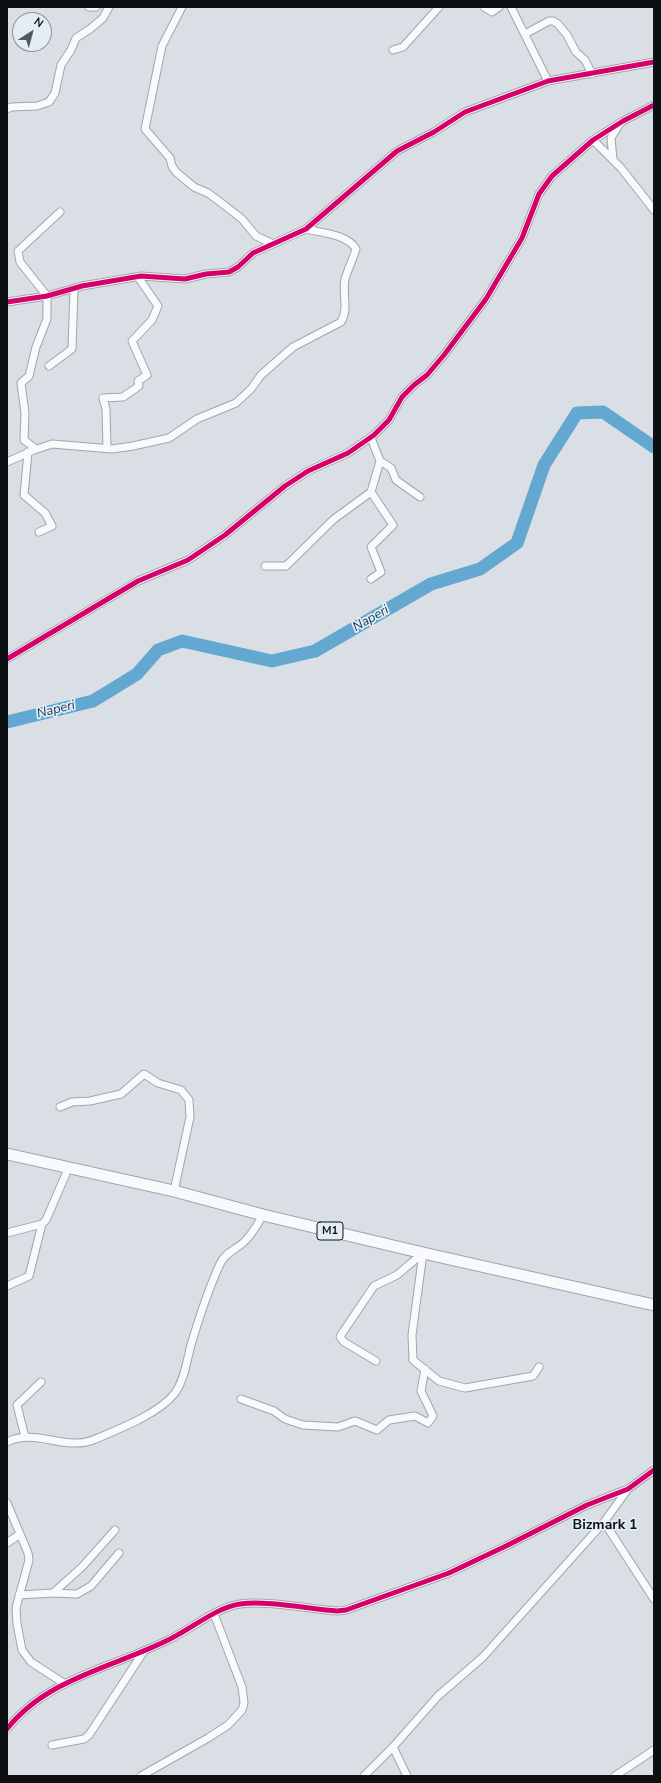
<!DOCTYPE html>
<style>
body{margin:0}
#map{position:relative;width:661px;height:1783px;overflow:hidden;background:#d9dfe4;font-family:"Nunito Sans",sans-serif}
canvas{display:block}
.frame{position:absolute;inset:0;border:8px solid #0d1013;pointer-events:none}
.north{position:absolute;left:12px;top:12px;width:40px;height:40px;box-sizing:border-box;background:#e2edf6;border:1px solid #8d959b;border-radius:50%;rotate:36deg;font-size:11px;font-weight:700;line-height:16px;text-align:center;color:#0d1013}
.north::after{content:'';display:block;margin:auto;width:14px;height:18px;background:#54585c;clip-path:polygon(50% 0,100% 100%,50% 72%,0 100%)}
</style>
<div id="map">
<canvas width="661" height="1783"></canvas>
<div class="frame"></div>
<div class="north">N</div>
</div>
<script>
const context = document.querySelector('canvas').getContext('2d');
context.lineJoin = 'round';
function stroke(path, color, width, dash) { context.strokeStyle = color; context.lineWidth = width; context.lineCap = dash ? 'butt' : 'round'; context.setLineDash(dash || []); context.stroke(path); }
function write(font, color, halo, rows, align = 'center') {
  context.font = font + ' "Nunito Sans",sans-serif'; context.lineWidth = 3.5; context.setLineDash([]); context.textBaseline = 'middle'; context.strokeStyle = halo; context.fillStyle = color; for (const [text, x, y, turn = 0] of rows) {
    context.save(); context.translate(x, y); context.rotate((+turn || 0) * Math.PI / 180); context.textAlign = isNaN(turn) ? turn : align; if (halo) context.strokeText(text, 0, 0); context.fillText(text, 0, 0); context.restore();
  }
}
stroke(new Path2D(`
 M7,722L93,701L137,674L158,650L182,641L272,661L315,651L431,584L480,569L517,543L544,465L577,413L603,412L654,447`), '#63a8d0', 13);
const minor = new Path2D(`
 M89,7H96
 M182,7L162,46L145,129L170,158L172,166L176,172L194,187L208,193L224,205L242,219L256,236L271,243
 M484,7L492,12L499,7
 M511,7L548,81
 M525,34L549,21H553L558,24L567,35L576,52L585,60L592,74
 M393,50L403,47L439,7
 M7,109L11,107L37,106L49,102L55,93L61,65L71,50L76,38L90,29L103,18L109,7
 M593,140L621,168L654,210
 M613,160L611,138L619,125
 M7,302L47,296L82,286L141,276L185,279L206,274L229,272L238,267L253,253L306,229L397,151L434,132L465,112L548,81L654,62
 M49,366L72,349L74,289
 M107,448L106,409L103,398L123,397L139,386L138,381L147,375L132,341L152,320L158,306L138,277
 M36,449L24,440L25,413L21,383L29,376L36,347L47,319V296L20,262L18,251L60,212
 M28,452L24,495L45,513L52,526L39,532
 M380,461L391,468L396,480L420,497
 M7,462L34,450L52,444L112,449L133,446L169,438L197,419L236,403L251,389L261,375L293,347L341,322C349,309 342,294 345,279C348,269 353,259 356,249C347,234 322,233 306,229
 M265,566H286L334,519L371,492L380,461L371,438
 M371,579L381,572L371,547L393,525L371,492
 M7,659L138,581L188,560L225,535L285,486L308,471L348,453L374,435L389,420L402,397L414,385L427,375L444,355L486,299L522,238L539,194L552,176L593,140L623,121L654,105
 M60,1107L72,1102L90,1101L121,1094L144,1074L158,1083L181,1090L189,1100L190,1117L174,1191
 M7,1233L42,1224L46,1220L68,1169
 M423,1253L412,1335L413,1360L439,1381L465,1388L533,1376L539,1367
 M7,1286L29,1276L42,1224
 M376,1361L344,1342L340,1337L341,1335L374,1286L397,1275L423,1253
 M241,1399L274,1411L285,1419L303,1425L338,1427L355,1421L377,1430L389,1420L415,1416L428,1423L433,1416L421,1391L425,1369
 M25,1437L17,1405L41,1382
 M7,1442C35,1428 65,1451 93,1440C117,1430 159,1414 175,1393C184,1381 187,1360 191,1345C199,1318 208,1290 220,1264C225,1252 238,1249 246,1240C253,1233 258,1223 263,1215
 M7,1503L28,1553L29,1560L16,1608L17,1624L22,1650L31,1662L65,1684
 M604,1522L654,1599
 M7,1543L20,1534
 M53,1593L77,1594L91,1586L119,1553
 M19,1595L53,1593L82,1567L115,1530
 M7,1729C47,1678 115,1667 170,1639C193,1628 215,1608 240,1604C266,1600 310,1609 337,1611L346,1610L449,1573L506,1546L587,1505L628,1489L654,1470
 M52,1745L84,1739L89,1735L144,1651
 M393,1747L407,1776
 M141,1776L208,1738L228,1725L242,1710L244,1703L242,1687L214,1614
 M364,1776L393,1747L438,1696L483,1657L604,1522L628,1489
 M615,1776L654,1750`);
const highway = new Path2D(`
 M7,1154L174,1191L263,1215L423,1253L654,1305`);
stroke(minor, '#a2a6aa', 9);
stroke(highway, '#a2a6aa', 13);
stroke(minor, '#f9fafb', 7);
stroke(highway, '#f9fafb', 11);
stroke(new Path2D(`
 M7,302L47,296L82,286L141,276L185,279L206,274L229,272L238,267L253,253L306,229L397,151L434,132L465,112L548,81L654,62
 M7,659L138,581L188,560L225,535L285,486L308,471L348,453L374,435L389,420L402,397L414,385L427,375L444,355L486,299L522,238L539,194L552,176L593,140L623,121L654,105
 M7,1729C47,1678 115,1667 170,1639C193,1628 215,1608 240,1604C266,1600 310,1609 337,1611L346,1610L449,1573L506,1546L587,1505L628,1489L654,1470`), '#d6006c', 5);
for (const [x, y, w] of [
 [330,1231,26]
]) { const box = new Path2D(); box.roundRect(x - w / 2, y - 9, w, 18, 3); context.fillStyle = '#e2edf6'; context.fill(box); stroke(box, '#0d1013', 1); }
write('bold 11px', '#0d1013', null, [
 ["M1",330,1231]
]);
write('italic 13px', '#0f364e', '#e2edf6', [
 ["Naperi",371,619,-30],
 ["Naperi",56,710,-14]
]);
write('bold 14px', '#0d1013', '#e2edf6', [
 ["Bizmark 1",605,1526]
]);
</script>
